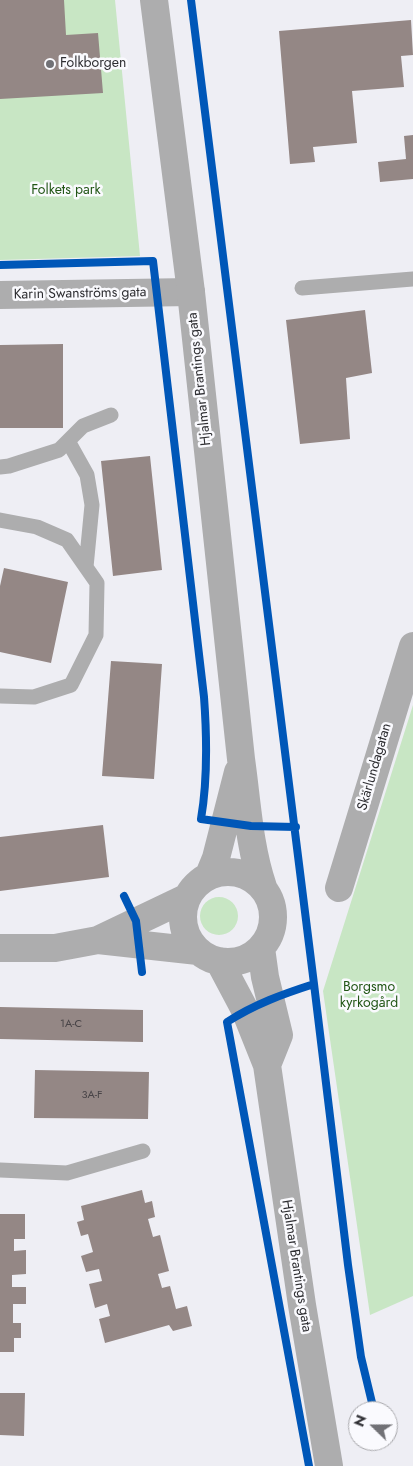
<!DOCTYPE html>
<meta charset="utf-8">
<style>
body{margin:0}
#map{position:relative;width:413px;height:1466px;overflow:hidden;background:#eeeef4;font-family:Jost,sans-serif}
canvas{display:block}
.north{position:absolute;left:348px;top:1401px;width:50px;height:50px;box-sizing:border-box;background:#fafafe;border:1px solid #a8a8ac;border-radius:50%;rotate:292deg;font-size:14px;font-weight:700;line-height:20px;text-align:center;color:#2e2e32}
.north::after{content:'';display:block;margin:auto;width:18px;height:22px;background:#717176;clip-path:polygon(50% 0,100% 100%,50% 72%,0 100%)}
</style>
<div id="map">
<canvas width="413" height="1466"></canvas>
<div class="north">N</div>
</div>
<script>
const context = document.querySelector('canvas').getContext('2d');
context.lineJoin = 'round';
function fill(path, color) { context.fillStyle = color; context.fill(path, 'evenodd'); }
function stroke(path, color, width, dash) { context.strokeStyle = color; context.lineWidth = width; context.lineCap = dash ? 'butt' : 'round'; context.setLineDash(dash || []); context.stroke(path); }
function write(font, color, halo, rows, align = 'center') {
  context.font = font + ' Jost,sans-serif'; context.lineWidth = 5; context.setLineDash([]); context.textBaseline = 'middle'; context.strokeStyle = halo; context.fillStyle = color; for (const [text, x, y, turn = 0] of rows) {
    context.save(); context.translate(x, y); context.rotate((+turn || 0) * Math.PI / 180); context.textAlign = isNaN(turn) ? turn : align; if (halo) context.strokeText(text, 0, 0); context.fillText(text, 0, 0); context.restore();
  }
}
fill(new Path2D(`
 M0,0H115L140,256L0,260Z
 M413,705V1296L370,1315L323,991Z
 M200 916a19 19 0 1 1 38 0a19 19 0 1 1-38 0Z`), '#c8e6c4');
fill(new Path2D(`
 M0,0H64L66,35L98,33L103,93L0,99Z
 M411,20L413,55L401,56L404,87L352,91L357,143L313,147L315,162L290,164L279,31Z
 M413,135V179L380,182L378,162L406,159L404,136Z
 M365,310L372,373L346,378L350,439L300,444L286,320Z
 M63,344V428H0V345Z
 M150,456L162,570L113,576L101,461Z
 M4,568L68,582L51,663L0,652V586Z
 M111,661L162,664L154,779L102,776Z
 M103,825L109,877L0,891V837Z
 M0,1007L143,1010V1042L0,1039Z
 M35,1070L149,1072L148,1119L34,1118Z
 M142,1190L145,1203L152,1201L155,1217L148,1219L153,1237L160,1235L169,1271L158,1274L162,1288L170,1286L176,1309L187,1306L192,1326L173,1331L169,1325L105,1343L99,1319L110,1316L107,1304L95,1308L89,1284L102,1281L99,1269L86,1272L81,1256L93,1252L88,1234L81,1236L77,1222L84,1220L81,1206Z
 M0,1214H25V1239H14V1251L26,1250V1274L12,1275V1287H26V1304H13V1323H21V1338H14V1352H0Z
 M0,1393H25L24,1436L0,1435Z`), '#948785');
stroke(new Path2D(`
 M302,288L413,279
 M68,441L87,475L92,505L86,567
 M0,467L9,466L59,450L83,426L111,415
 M0,520L37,527L67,540L97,583L96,635L71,685L34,697L0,696
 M0,1170L67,1173L143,1151`), '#adadae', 15);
stroke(new Path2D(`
 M0,295L191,292
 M339,888L413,646`), '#adadae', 28);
stroke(new Path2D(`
 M154,0L191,292L241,759C247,801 249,846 263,887
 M183 917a45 45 0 1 1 90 0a45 45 0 1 1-90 0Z
 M209,875L216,858L238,772
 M98,940L198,951
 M0,948H55L98,940L186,898
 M261,948L265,977L279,1035L267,1065
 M219,961L245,1010L267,1065L302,1305L329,1466`), '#adadae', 28);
stroke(new Path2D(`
 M191,0L314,984C283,994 255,1004 227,1022L309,1466
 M0,265L153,261L204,697C207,738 208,778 201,819L251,826L296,827
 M124,896L136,921L142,972
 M314,984L348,1265L361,1357L374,1411`), '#0057b8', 8);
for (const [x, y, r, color] of [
 [50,64,5,"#717176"]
]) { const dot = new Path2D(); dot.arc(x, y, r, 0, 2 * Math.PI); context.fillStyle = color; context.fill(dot); stroke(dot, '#fafafe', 2); }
write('11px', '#484447', null, [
 ["1A-C",71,1024],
 ["3A-F",92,1095]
]);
write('14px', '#2e2e32', '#fafafe', [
 ["Folkborgen",60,64]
], 'left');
write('14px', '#225616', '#fafafe', [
 ["Folkets park",66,191],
 ["Borgsmo",369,988],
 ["kyrkogård",369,1004]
]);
write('14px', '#2e2e32', '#fafafe', [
 ["Karin Swanströms gata",80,294,-1],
 ["Hjalmar Brantings gata",200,379,-96],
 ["Skärlundagatan",375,767,-74],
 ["Hjalmar Brantings gata",296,1266,81]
]);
</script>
